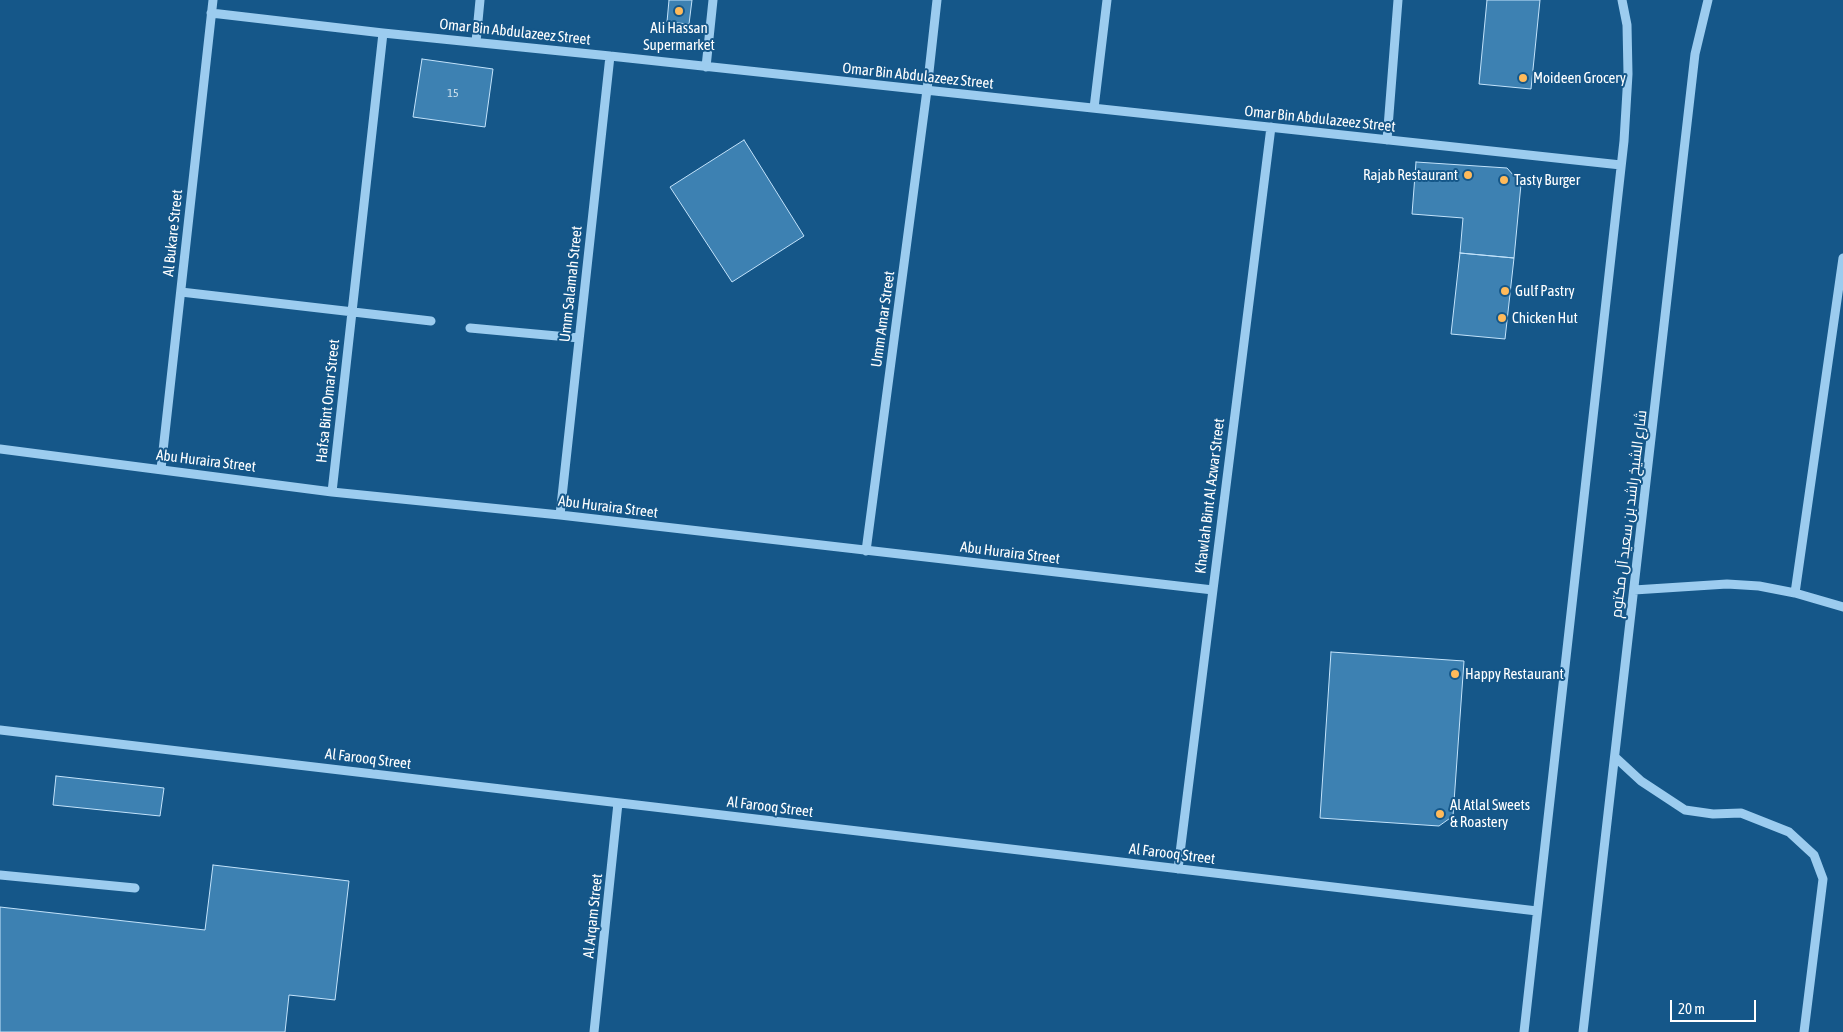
<!DOCTYPE html>
<html>
<head>
<meta charset="utf-8">
<style>
  body { margin:0 }
  #map { position:relative; width:1843px; height:1032px; overflow:hidden; background:#155789; font-family:"Asap Condensed",sans-serif }
  canvas { display:block }
  .scale { position:absolute; left:1670px; top:1000px; width:86px; height:22px; box-sizing:border-box; border:2px solid #fff; border-top:0; padding-left:6px; font-size:15px; line-height:18px; white-space:nowrap; color:#fff; -webkit-text-stroke:4px #155789; paint-order:stroke }
</style>
</head>
<body>
<div id="map">
<canvas width="1843" height="1032"></canvas>
<div class="scale">20 m</div>
</div>
<script>
const g = document.querySelector('canvas').getContext('2d');
g.lineJoin = 'round';
function fill(path, color) {
  g.fillStyle = color;
  g.fill(path, 'evenodd');
}
function shape(rows) {
  const path = new Path2D();
  for (const r of rows) {
    path.moveTo(r[0], r[1]);
    for (let i = 2; i < r.length; i += 2) path.lineTo(r[i], r[i + 1]);
  }
  return path;
}
function trace(path, color, width, dash) {
  g.strokeStyle = color;
  g.lineWidth = width;
  g.lineCap = dash ? 'butt' : 'round';
  g.setLineDash(dash || []);
  g.stroke(path);
}
function write(font, color, halo, rows, align = 'center') {
  g.font = font + ' "Asap Condensed",Cairo,sans-serif';
  g.lineWidth = 4;
  g.setLineDash([]);
  g.textBaseline = 'middle';
  g.strokeStyle = halo;
  g.fillStyle = color;
  for (const [text, x, y, turn = 0] of rows) {
    g.save();
    g.translate(x, y);
    g.rotate((+turn || 0) * Math.PI / 180);
    g.textAlign = isNaN(turn) ? turn : align;
    if (halo) g.strokeText(text, 0, 0);
    g.fillText(text, 0, 0);
    g.restore();
  }
}
const building = shape([
  [669,0,692,0,689,24,667,22,669,0],
  [1487,0,1540,0,1531,89,1479,84,1487,0],
  [422,59,493,69,485,127,413,117,422,59],
  [744,140,804,236,732,282,670,187,744,140],
  [1416,162,1507,168,1521,184,1514,258,1460,253,1463,218,1412,214,1416,162],
  [1460,253,1514,258,1505,339,1451,334,1460,253],
  [1331,652,1464,661,1453,816,1439,826,1320,818,1331,652],
  [56,776,164,788,160,816,53,805,56,776],
  [213,865,349,881,335,1000,289,995,285,1032,0,1032,0,907,205,930,213,865]
]);
const minor = shape([
  [211,13,383,33,610,56,1621,165],
  [476,42,480,0],
  [706,67,713,0],
  [1094,108,1107,0],
  [1387,140,1398,0],
  [181,292,431,321],
  [470,328,579,338],
  [0,449,332,492,560,515,1213,590],
  [161,469,213,0],
  [332,492,383,33],
  [560,515,610,56],
  [866,551,927,90,937,0],
  [1634,590,1727,584,1759,586,1795,593,1843,607],
  [1795,593,1843,258],
  [0,730,1537,911],
  [1615,757,1641,781,1685,810,1713,814,1741,813,1789,832,1814,855,1823,879,1804,1032],
  [1178,869,1271,127],
  [0,875,135,888],
  [594,1032,618,803],
  [1524,1032,1624,141,1628,74,1627,25,1622,0],
  [1583,1032,1695,54,1708,0]
]);
const markers = [
  [679,11,5,"#ffba5a"],
  [1523,78,5,"#ffba5a"],
  [1468,175,5,"#ffba5a"],
  [1504,180,5,"#ffba5a"],
  [1505,291,5,"#ffba5a"],
  [1502,318,5,"#ffba5a"],
  [1455,674,5,"#ffba5a"],
  [1440,814,5,"#ffba5a"]
];
const numberNames = [
  ["15",453,93]
];
const poiNames = [
  ["Ali Hassan",679,28,"center"],
  ["Supermarket",679,45,"center"],
  ["Moideen Grocery",1533,78],
  ["Rajab Restaurant",1458,175,"right"],
  ["Tasty Burger",1514,180],
  ["Gulf Pastry",1515,291],
  ["Chicken Hut",1512,318],
  ["Happy Restaurant",1465,674],
  ["Al Atlal Sweets",1450,805],
  ["& Roastery",1450,822]
];
const streetNames = [
  ["Omar Bin Abdulazeez Street",515,32,6],
  ["Omar Bin Abdulazeez Street",918,76,6],
  ["Omar Bin Abdulazeez Street",1320,119,6],
  ["Al Bukare Street",173,233,-84],
  ["Umm Salamah Street",571,284,-84],
  ["Umm Amar Street",883,319,-82],
  ["Hafsa Bint Omar Street",328,401,-84],
  ["Abu Huraira Street",206,461,7],
  ["Khawlah Bint Al Azwar Street",1210,496,-83],
  ["Abu Huraira Street",608,507,7],
  ["شارع الشيخ راشد بن سعيد آل مكتوم",1629,514,-83],
  ["Abu Huraira Street",1010,553,7],
  ["Al Farooq Street",368,759,7],
  ["Al Farooq Street",770,807,7],
  ["Al Farooq Street",1172,854,7],
  ["Al Arqam Street",593,916,-84]
];
fill(building, '#3d81b2');
trace(building, '#c3e3fb', 1);
trace(minor, '#9cccef', 9);
for (const [x, y, r, color] of markers) {
  const dot = new Path2D();
  dot.arc(x, y, r, 0, 2 * Math.PI);
  g.fillStyle = color;
  g.fill(dot);
  trace(dot, '#155789', 2);
}
write('12px', '#cee0ec', null, numberNames);
write('15px', '#fff', '#155789', poiNames, 'left');
write('15px', '#fff', '#155789', streetNames);
</script>
</body>
</html>
